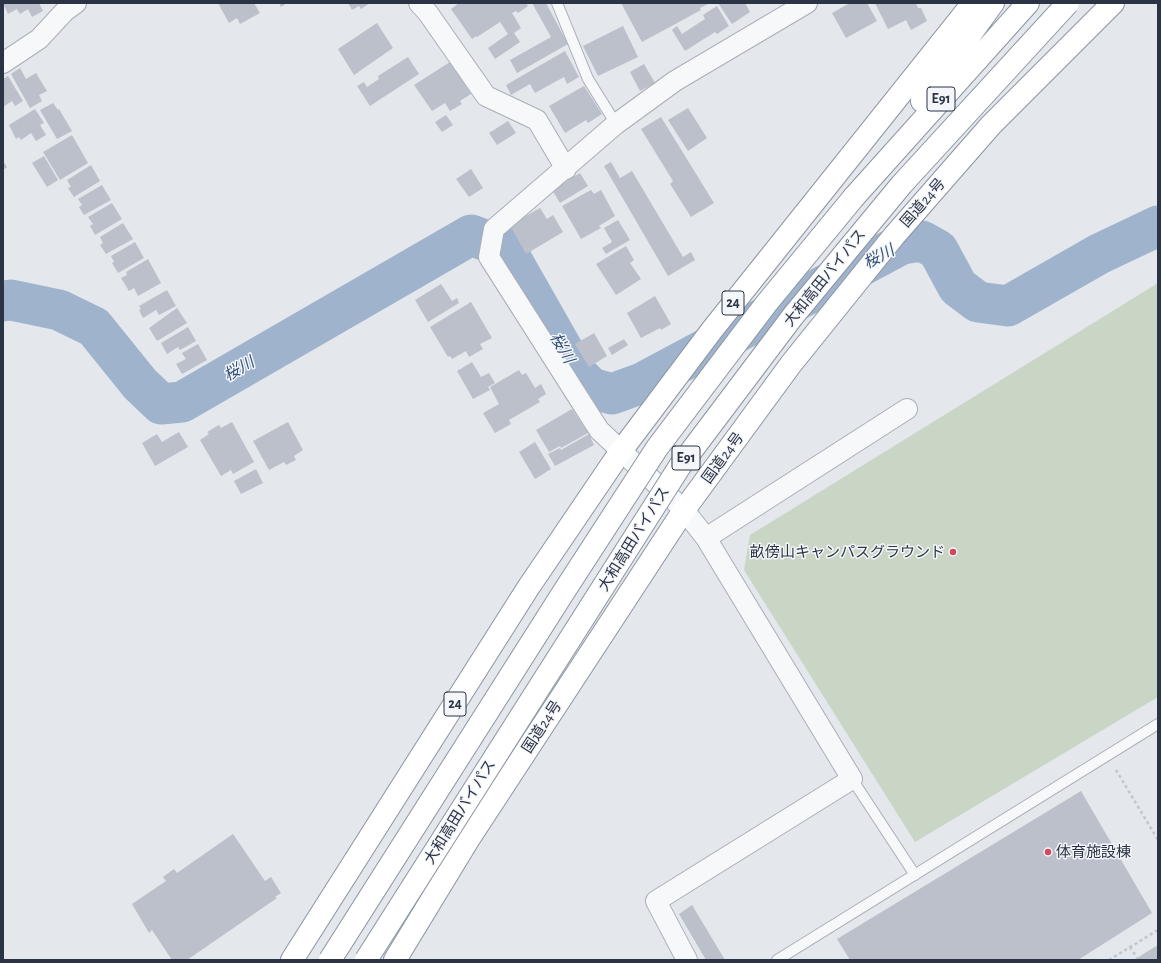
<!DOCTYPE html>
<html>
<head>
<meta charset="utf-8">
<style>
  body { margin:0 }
  #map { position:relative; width:1161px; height:963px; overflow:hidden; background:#e4e7ec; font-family:"Alegreya Sans",sans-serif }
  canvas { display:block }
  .frame { position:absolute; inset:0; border:4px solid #2b3445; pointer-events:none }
</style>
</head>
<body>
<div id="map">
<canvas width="1161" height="963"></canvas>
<div class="frame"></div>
</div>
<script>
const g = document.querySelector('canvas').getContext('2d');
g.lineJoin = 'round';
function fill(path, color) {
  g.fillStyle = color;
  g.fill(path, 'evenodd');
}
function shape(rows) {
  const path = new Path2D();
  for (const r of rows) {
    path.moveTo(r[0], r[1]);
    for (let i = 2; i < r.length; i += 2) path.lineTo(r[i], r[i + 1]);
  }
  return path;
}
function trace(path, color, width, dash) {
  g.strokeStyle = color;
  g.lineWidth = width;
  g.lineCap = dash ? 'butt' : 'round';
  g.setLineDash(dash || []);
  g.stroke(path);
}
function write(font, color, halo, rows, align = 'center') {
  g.font = font + ' "Alegreya Sans","Noto Sans JP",sans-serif';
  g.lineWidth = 3;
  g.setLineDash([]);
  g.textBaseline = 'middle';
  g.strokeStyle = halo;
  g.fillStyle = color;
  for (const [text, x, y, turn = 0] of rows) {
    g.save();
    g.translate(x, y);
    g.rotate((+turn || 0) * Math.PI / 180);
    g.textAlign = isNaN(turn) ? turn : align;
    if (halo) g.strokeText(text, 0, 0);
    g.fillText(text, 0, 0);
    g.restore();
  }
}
const green = shape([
  [1158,283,1158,697,915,842,744,570,750,535]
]);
const river = shape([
  [3,301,11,300,59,310,94,327,140,384,161,404,182,402,471,235,505,248,576,373,591,388,612,394,642,383,902,244,922,241,938,250,958,287,978,302,1008,306,1099,254,1158,226]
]);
const building = shape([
  [3,3,39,3,43,11,32,17,28,9,20,14,17,9,8,14],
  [218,3,254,3,260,13,240,24,237,18,229,23],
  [279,3,287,3,281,7],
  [348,3,370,3,361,9,359,6,352,10],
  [459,3,526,3,528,6,518,13,516,11,512,13,521,28,514,33,520,42,495,59,488,48,508,34,500,22,477,37,476,36,472,39,451,9],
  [532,3,546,3,568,44,517,73,510,60,551,37],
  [621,3,710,3,700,8,701,10,642,42],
  [718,3,745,3,750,12,732,24],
  [850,3,867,3,877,21,846,38,832,13],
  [875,3,916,3,918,8,921,8,927,21,911,30,906,20,888,29],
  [717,6,729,26,717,34,715,32,685,51,672,30,677,26,682,34,705,19,703,15],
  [377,23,393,48,354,75,338,49],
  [623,26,638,57,598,76,583,46],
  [565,51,579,77,567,84,564,77,535,93,530,84,511,95,506,85],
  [408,57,419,74,370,106,357,86,364,82,367,87,379,79,378,76],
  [450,62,471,94,460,101,462,104,450,111,445,103,432,111,414,85],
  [644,64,655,83,640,91,630,72],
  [20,68,26,79,36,73,47,91,39,95,42,101,30,108,11,74],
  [8,76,23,101,15,106,12,101,3,107,3,79],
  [584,86,602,114,588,123,586,120,565,133,549,106],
  [53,103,58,110,59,109,72,131,57,139,40,110],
  [688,108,707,138,688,151,668,120],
  [35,109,44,123,40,125,46,135,36,141,31,133,21,140,19,137,16,139,9,125],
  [446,115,453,125,442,132,435,122],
  [661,117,714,203,691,217,670,184,673,181,641,129],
  [508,121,516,133,497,145,489,133],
  [72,135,88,163,60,180,43,152],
  [44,156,58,180,47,187,32,163],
  [3,161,7,167,3,170],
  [611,162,620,178,632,171,683,257,691,252,695,260,668,276,604,166],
  [91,165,100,181,74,197,68,188,71,187,67,180],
  [471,169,483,188,469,197,456,179],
  [580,173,588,186,560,203,552,190],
  [102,185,111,200,84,215,79,207,82,205,78,199],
  [591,190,594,194,601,190,615,216,599,226,601,228,581,239,562,206],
  [112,203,122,219,95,235,90,226,93,224,88,217],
  [540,208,547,219,553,215,563,232,526,254,510,225],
  [618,220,630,240,606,254,602,248,612,242,604,228],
  [123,223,133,239,106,254,100,245,103,243,100,237],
  [135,242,144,258,118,273,112,263,114,262,111,256],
  [626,246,634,260,630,263,641,279,616,295,596,264],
  [148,259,161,283,138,296,134,288,129,291,121,278,127,275,126,272],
  [441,284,452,301,457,298,459,303,428,322,415,300],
  [167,290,176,306,159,315,156,310,143,318,139,310,141,309,139,306],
  [655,296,671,324,661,330,660,328,641,338,627,313],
  [471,302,492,338,480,344,483,349,469,357,466,351,452,359,450,356,448,357,430,327],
  [177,308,187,323,157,341,149,328],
  [188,327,196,341,180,350,178,347,167,354,161,343],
  [594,333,607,356,589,367,575,344],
  [624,339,628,345,612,355,608,348],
  [198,344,207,360,182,374,176,364,186,359,182,353],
  [472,362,481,377,489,373,495,383,488,387,490,390,473,399,457,371],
  [519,370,522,375,526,373,535,388,541,384,546,394,538,399,540,402,509,420,511,424,495,433,483,413,499,404,490,387],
  [572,409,588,433,561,448,560,446,549,452,536,430],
  [232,422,254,462,233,474,231,470,221,476,200,440,209,434,207,432,219,425,221,428],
  [288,422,303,450,294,456,296,460,286,465,284,462,269,470,253,441],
  [179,432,188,447,155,466,142,443,157,434,162,442],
  [589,434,594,445,555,466,548,454,560,448,561,450],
  [535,442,551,469,535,479,519,452],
  [256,469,263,483,241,494,234,481],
  [1081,791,1152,913,1078,960,850,960,837,939],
  [233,834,265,881,271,877,281,893,275,897,277,898,187,960,172,960,152,930,149,933,132,904,166,881,163,877,174,869,177,873],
  [692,905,725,960,706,960,679,914],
  [1158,945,1158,960,1134,960,1137,958]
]);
const path = shape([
  [1116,770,1158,840],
  [1130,947,1137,958],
  [1109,960,1158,930]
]);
const lane = shape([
  [557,3,588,79,616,124],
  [852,779,915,875],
  [777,960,1158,724]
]);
const street = shape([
  [419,3,428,13,486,96,537,120,566,169],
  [807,3,675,81,616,124,494,229,489,257,599,430,684,510,706,538,907,409],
  [3,63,39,39,65,11,76,3],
  [687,960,656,901,852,779,706,538]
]);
const highway = shape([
  [922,101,993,3],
  [854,197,1028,3],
  [292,960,528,588,621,451,712,330,973,3],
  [395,960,468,840,684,510,791,364,894,236,991,125,1113,3]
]);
const highwayBridge = shape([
  [330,960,563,593,657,448,766,304,854,197],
  [366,960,680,466,793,316,902,184,1068,3]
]);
const markers = [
  [953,552,4,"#d1495b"],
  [1048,852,4,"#d1495b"]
];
const shields = [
  [941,99,28],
  [733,303,22],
  [686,458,28],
  [455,704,22]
];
const shieldNames = [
  ["E91",941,99],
  ["24",733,303],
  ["E91",686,458],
  ["24",455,704]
];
const streetNames = [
  ["国道24号",923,203,-49],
  ["大和高田バイパス",825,278,-51],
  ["国道24号",723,458,-54],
  ["大和高田バイパス",634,539,-58],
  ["国道24号",542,727,-57],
  ["大和高田バイパス",460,812,-58]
];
const poiNames = [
  ["畝傍山キャンパスグラウンド",945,552],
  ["体育施設棟",1056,852,"left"]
];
const waterNames = [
  ["桜川",879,257,-28],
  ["桜川",562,348,60],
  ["桜川",239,369,-30]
];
fill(green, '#c9d6c5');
trace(river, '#9fb4cc', 41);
fill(building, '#bbc0ca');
trace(lane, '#a9aeb7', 12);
trace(street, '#a9aeb7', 22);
trace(highway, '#8b94a3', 24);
trace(path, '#c2c5cb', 2.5, [3, 3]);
trace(lane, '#f7f8fa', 10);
trace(street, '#f7f8fa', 20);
trace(highway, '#fff', 22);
trace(highwayBridge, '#8b94a3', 24, []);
trace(highwayBridge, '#fff', 22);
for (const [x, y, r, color] of markers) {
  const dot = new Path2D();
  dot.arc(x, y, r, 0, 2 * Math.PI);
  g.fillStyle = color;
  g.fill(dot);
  trace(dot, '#f4f6f9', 1.5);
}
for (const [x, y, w] of shields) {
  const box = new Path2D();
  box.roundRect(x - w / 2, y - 12, w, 24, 3);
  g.fillStyle = '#f4f6f9';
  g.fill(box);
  trace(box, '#2b3445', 1);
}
write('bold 14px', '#2b3445', null, shieldNames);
write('15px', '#2b3445', '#f4f6f9', streetNames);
write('15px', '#2b3445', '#f4f6f9', poiNames, 'right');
write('italic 16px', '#34527a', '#f4f6f9', waterNames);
</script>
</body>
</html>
